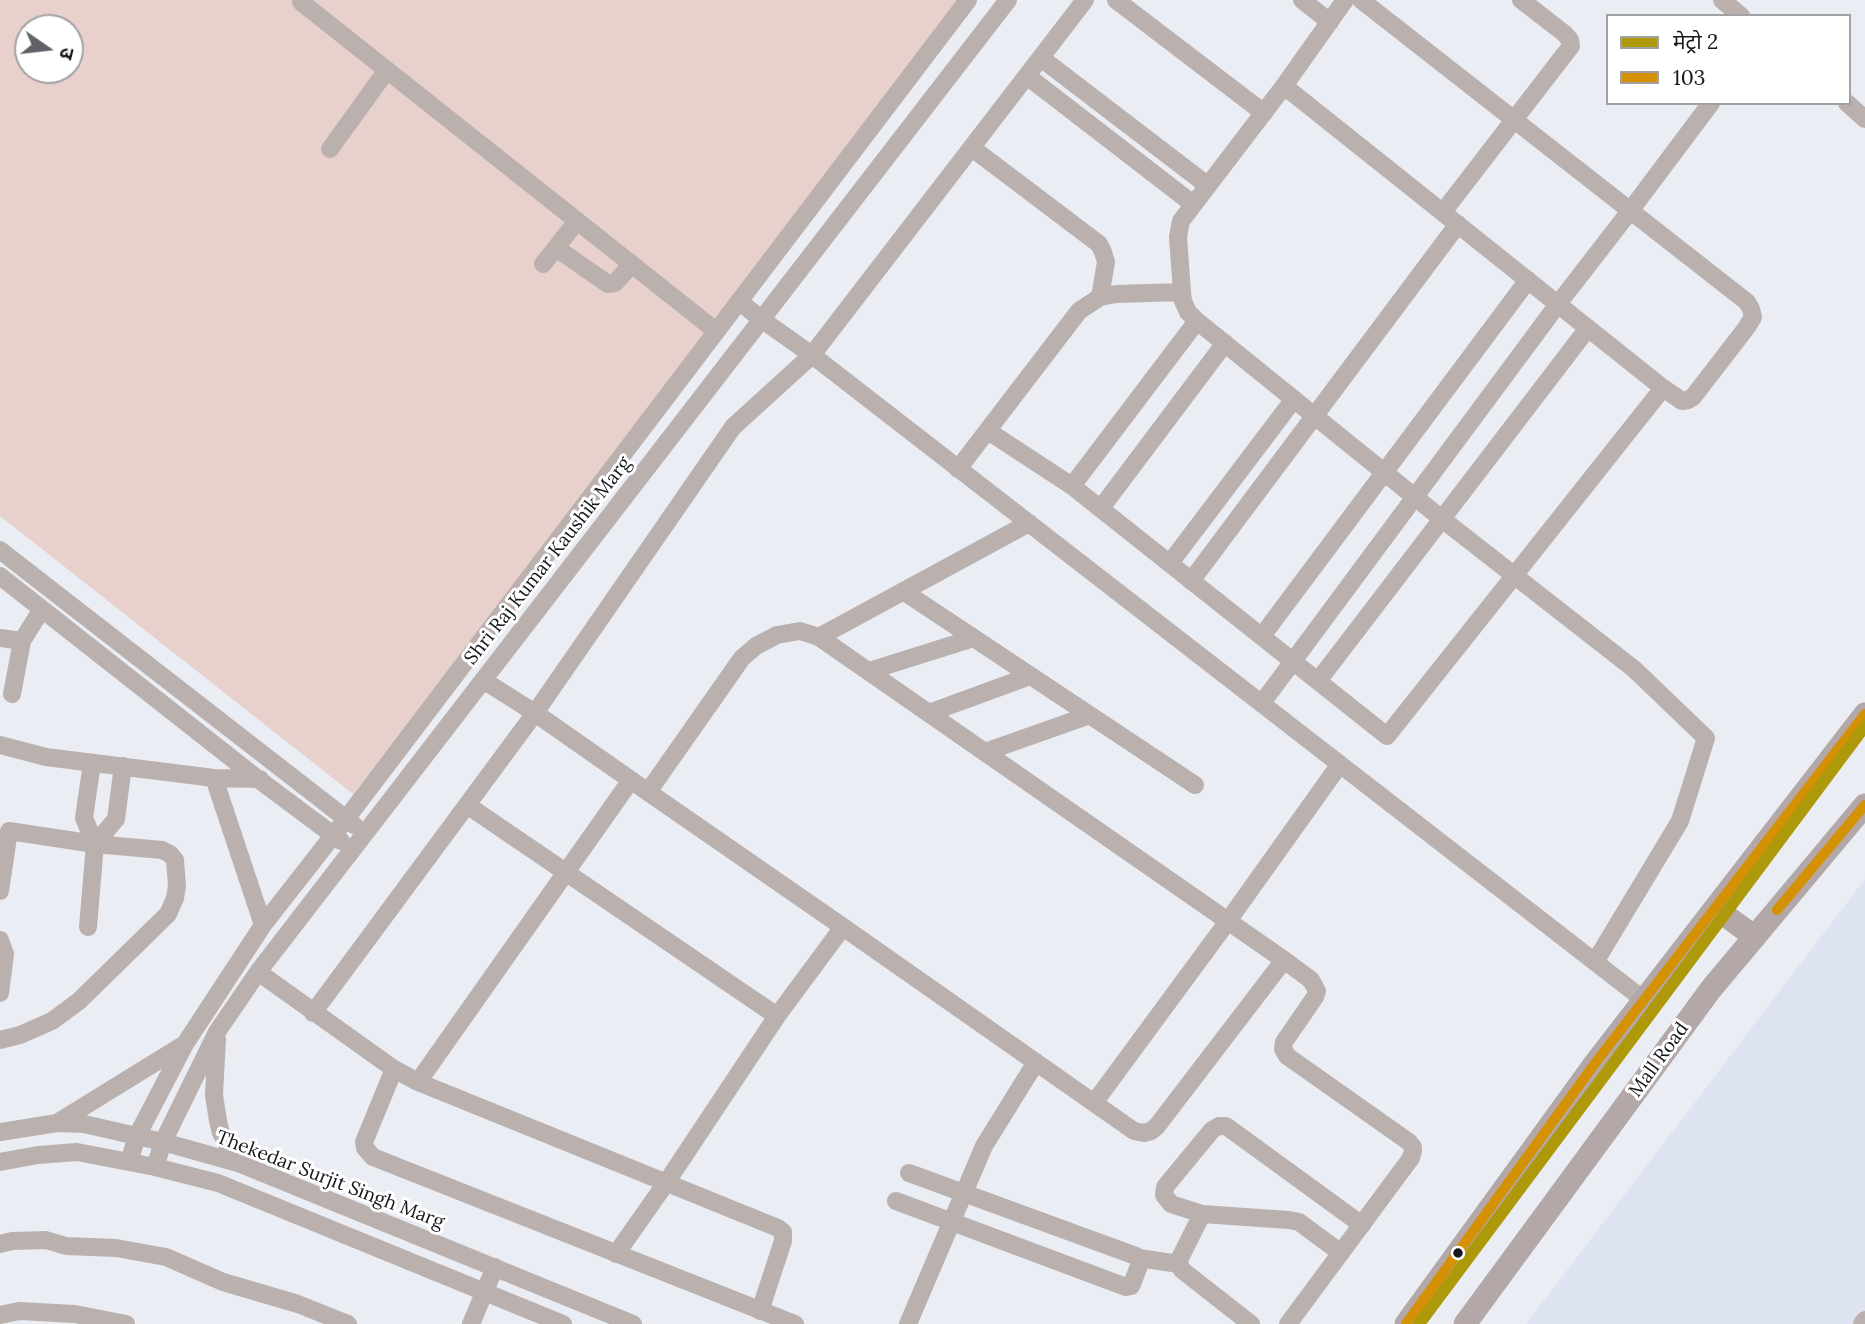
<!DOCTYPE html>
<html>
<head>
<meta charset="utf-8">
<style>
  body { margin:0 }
  #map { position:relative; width:1865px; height:1324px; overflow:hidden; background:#eaedf4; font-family:Lora,"Noto Sans Devanagari",serif }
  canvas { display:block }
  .legend { position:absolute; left:1606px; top:14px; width:245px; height:91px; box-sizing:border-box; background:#fff; border:2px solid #a2a2a4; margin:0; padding:9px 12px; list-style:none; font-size:21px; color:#16171c }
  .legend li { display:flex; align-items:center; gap:14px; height:35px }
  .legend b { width:35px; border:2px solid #a2a2a4 }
  .north { position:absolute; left:14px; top:14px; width:70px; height:70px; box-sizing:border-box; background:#fff; border:2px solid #a2a2a4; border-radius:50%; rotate:104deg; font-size:19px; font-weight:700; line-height:28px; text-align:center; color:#16171c }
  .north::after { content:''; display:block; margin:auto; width:24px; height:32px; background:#606268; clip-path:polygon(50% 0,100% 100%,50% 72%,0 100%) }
</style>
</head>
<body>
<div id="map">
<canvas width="1865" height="1324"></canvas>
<ul class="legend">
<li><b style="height:9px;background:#ad990a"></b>मेट्रो 2</li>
<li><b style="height:9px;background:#d59104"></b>103</li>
</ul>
<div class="north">उ</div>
</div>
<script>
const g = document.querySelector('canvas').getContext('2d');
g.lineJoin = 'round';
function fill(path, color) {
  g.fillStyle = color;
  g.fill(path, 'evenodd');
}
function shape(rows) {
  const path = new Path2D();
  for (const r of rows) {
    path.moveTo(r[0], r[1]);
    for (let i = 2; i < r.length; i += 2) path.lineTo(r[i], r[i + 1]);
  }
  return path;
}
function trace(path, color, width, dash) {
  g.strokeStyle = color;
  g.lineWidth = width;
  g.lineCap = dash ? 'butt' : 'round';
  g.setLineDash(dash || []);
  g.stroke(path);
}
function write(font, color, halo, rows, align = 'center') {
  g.font = font + ' Lora,serif';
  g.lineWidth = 6;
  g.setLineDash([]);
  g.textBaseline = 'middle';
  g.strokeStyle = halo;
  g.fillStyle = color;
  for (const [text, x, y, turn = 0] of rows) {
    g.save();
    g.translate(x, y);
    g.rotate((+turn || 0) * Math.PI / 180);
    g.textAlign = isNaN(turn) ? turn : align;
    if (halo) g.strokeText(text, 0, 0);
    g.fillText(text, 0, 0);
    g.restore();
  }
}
const built = shape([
  [1865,879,1865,1324,1526,1324]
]);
const green = shape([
  [0,0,965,0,353,794,0,516],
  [28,28,70,28,70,70,28,70]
]);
const minor = shape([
  [1116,0,1264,113],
  [1302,0,1330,22],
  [1361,0,1747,302,1751,309,1753,317,1747,327,1693,397,1688,400,1682,401,1663,388],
  [1722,0,1741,16],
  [301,2,716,331],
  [1041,58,1207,185],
  [1027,76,1193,204],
  [1847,103,1865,119],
  [972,148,1099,244,1103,252,1106,262,1100,297],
  [330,149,387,70],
  [1443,212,1571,46,1570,40,1565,34,1521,0],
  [556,248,608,284,615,283,632,264],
  [543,264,577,221],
  [1182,292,1183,301,1188,312,1197,321,1442,519,1634,669,1706,738,1680,821,1595,962],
  [739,301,761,319,812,355,1644,1000],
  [988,431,1072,486,1387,736,1663,388,1284,86],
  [958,469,1079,311,1100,297,1116,294,1182,292,1178,237,1181,221,1284,86,1345,0],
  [1072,486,1197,321],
  [1101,508,1225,343],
  [0,550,354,825],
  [1170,563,1294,399],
  [0,576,258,779,341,841],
  [1191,581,1458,224],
  [903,591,1195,785],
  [1262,636,1528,280],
  [819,637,1029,523],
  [0,638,22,641],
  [869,671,974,638],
  [483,680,535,713,648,792,843,927,1134,1131,1144,1133,1151,1131,1157,1126,1284,960,819,637,800,631,777,635,756,646,742,658,648,792],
  [1318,681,1588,328],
  [12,694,22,641,42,609],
  [1262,703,1558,304,1630,211,1711,103],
  [929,713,1030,676],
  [0,745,46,757,214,778,260,779],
  [985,752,1090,715],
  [92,763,84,818,95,844,116,819,123,766],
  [214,778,263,925],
  [467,805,777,1016],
  [0,891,9,831,95,844,88,927],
  [0,940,5,954,0,993],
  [1284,960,1311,980,1317,991,1315,997,1284,1042,1283,1049,1287,1056,1409,1142,1413,1147,1413,1151,1411,1158,1288,1324],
  [258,972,394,1069,418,1082,778,1228,783,1232,783,1241,760,1311],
  [313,1013,535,713,733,427,812,355,1085,0],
  [217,1039,214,1095,218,1121,221,1133,238,1163],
  [0,1040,20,1035,52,1021,79,1001,168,914,175,898,177,886,175,860,170,854,162,850,95,844],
  [394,1069,364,1142,365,1148,373,1157,795,1324],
  [418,1082,631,780],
  [1094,1103,1228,921,1340,764],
  [57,1123,185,1044],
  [0,1132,57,1123,84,1124,163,1142,238,1163,633,1324],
  [0,1162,38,1155,77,1152,155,1167,218,1183,563,1324],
  [129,1162,137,1136,185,1044,263,925,346,819,968,0],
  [155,1167,163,1142,217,1032,258,972,1008,0],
  [896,1201,1126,1287,1131,1286,1132,1284,1140,1263,1139,1258,1136,1256,909,1173],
  [1202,1214,1180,1258,1179,1264,1182,1270,1251,1324],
  [0,1244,12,1241,46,1240,66,1246,116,1248,166,1257,223,1282,298,1304,348,1324],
  [1341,1253,1299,1222,1289,1220,1202,1214,1171,1204,1164,1195,1165,1187,1212,1130,1219,1126,1226,1126,1362,1225],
  [616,1254,666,1183,777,1016,843,927],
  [1139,1258,1179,1264],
  [0,1315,19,1311,75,1314,126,1324],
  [471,1324,495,1267],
  [908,1324,984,1146,1036,1062],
  [1862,1324,1865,1320]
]);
const major = shape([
  [1715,908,1755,937],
  [1406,1324,1596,1062,1865,714],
  [1465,1324,1711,989,1865,805]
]);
const bus1 = shape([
  [1777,910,1865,805],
  [1406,1324,1596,1062,1865,714]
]);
const metro1 = shape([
  [1419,1324,1865,726]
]);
const markers = [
  [1458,1253,6,"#16171c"]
];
const streetNames = [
  ["Shri Raj Kumar Kaushik Marg",548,561,-52],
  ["Mall Road",1659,1060,-54],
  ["Thekedar Surjit Singh Marg",330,1180,21]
];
fill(built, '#dee3f1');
fill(green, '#e8d0cc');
trace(minor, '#bab1af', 18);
trace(major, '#b3a7a8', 23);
trace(bus1, '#d59104', 10);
trace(metro1, '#ad990a', 12);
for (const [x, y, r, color] of markers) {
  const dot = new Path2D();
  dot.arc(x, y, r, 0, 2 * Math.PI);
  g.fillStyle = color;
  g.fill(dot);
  trace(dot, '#fff', 2.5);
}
write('19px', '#16171c', '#fff', streetNames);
</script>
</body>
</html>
